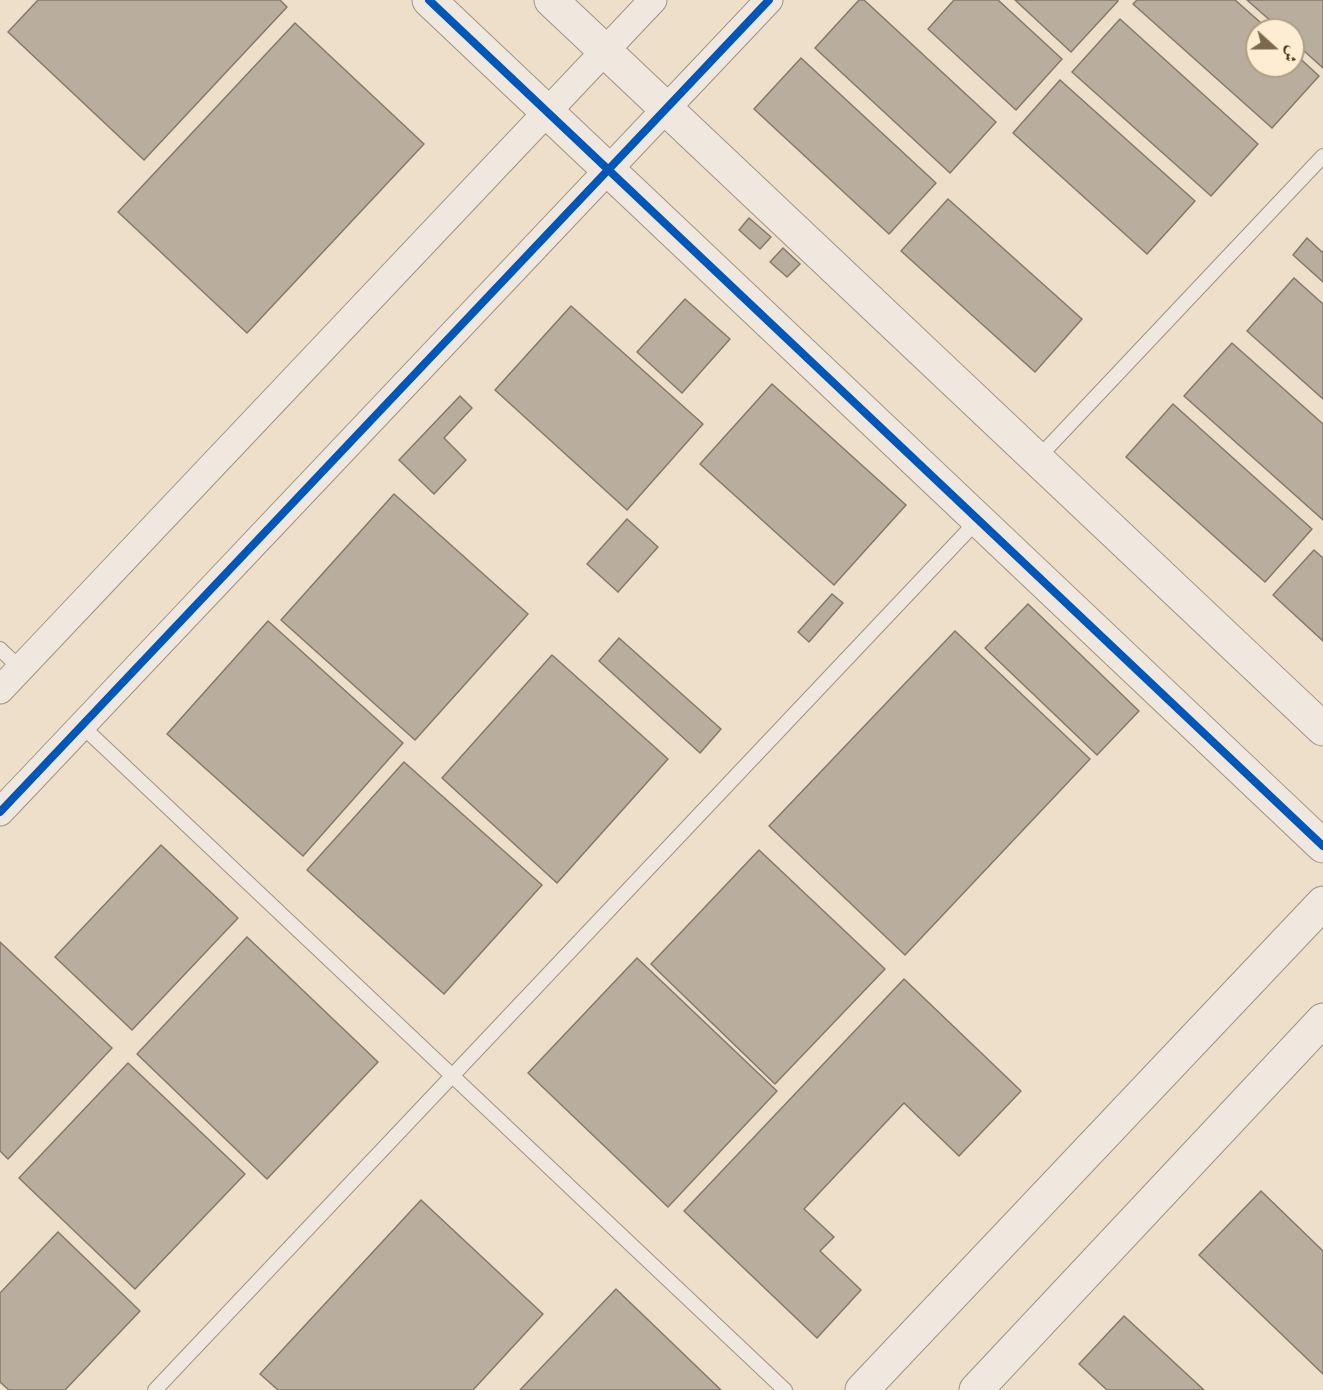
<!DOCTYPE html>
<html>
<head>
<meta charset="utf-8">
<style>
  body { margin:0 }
  #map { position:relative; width:1323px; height:1390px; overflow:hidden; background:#eedfca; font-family:"IM FELL English",Amiri,serif }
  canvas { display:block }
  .north { position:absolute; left:1245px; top:18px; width:60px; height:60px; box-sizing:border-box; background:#feecd3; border:2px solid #b19e83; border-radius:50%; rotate:111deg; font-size:16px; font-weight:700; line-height:24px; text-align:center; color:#3e290a }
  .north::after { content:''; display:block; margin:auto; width:21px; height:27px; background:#7c694d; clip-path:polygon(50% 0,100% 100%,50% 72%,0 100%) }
</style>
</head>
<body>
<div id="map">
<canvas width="1323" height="1390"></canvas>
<div class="north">ش</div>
</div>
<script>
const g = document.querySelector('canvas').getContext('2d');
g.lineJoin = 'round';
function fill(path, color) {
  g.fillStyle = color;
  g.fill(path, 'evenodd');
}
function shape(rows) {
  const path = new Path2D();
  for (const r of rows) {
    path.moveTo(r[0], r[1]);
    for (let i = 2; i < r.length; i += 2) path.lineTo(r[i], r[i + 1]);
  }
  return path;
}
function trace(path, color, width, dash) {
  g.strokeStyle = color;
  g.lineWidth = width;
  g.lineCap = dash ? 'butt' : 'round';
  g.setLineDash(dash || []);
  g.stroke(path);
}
const building = shape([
  [38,0,280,0,287,7,144,160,8,32,38,0],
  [859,0,864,0,996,122,950,173,815,48,859,0],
  [954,0,998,0,1062,59,1016,110,928,29,954,0],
  [1015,0,1117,0,1118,1,1071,52,1015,0],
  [1137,0,1235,0,1269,30,1257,30,1257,66,1293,66,1293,52,1319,76,1272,128,1133,4,1137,0],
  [1247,0,1323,0,1323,68,1293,41,1293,30,1281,30,1247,0],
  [1120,19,1258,144,1211,196,1072,72,1120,19],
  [295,23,424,144,247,333,118,212,295,23],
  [801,58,936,183,889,234,754,109,801,58],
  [1060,80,1195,201,1147,254,1013,133,1060,80],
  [948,199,1082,319,1035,372,901,251,948,199],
  [749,218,771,237,760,249,739,230,749,218],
  [1307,238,1322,252,1323,251,1323,282,1293,255,1307,238],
  [783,248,800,264,787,277,770,262,783,248],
  [1294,278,1323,304,1323,399,1247,331,1294,278],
  [685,299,730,339,682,393,637,352,685,299],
  [571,306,703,424,627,510,495,390,571,306],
  [1232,343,1323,424,1323,520,1184,396,1232,343],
  [772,384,906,505,834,585,700,464,772,384],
  [460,396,472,408,444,438,466,460,434,494,399,460,460,396],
  [1173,404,1312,529,1265,582,1126,457,1173,404],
  [394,494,528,614,415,740,281,620,394,494],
  [627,519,658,547,618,592,587,564,627,519],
  [1314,550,1323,558,1323,641,1273,595,1314,550],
  [832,594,843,603,809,642,798,632,832,594],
  [1028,604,1139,711,1097,755,985,648,1028,604],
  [268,621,403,743,303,856,167,734,268,621],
  [955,631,1090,759,905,955,769,826,955,631],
  [619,638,721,729,700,753,599,661,619,638],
  [552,655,668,759,557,883,442,778,552,655],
  [404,762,542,885,444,994,307,870,404,762],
  [161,845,238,918,132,1030,55,957,161,845],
  [759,850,885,969,775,1084,651,964,759,850],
  [247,937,378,1062,267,1179,137,1054,247,937],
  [0,942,112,1048,8,1159,0,1151,0,942],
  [637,958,777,1091,668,1207,528,1073,637,958],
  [904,979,1021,1091,959,1156,904,1103,804,1209,834,1237,820,1251,861,1290,817,1338,684,1211,904,979],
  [128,1063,245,1174,135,1289,19,1178,128,1063],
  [1261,1191,1323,1251,1323,1374,1199,1255,1261,1191],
  [421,1200,543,1314,473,1390,278,1390,260,1374,421,1200],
  [58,1232,140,1311,65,1390,9,1390,0,1382,0,1293,58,1232],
  [616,1289,721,1390,520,1390,616,1289],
  [1124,1316,1204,1390,1107,1390,1079,1364,1124,1316]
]);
const service = shape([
  [1037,459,1323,156],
  [0,649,20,668],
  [82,726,785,1390],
  [155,1390,978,520]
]);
const minor = shape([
  [0,690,653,0],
  [0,812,769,0]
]);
const tertiary = shape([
  [429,0,1323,846],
  [551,0,1323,729],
  [862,1390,1323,903],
  [976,1390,1323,1020]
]);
const cycleway = shape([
  [429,0,1323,846],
  [0,812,769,0]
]);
fill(building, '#b9ae9d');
trace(building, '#84796a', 1.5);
trace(service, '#9e9382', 16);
trace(minor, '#9e9382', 29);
trace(tertiary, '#9e9382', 35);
trace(service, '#f0e8de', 14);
trace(minor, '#f0e8de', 27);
trace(tertiary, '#f0e8de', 33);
trace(cycleway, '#0057b8', 8);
</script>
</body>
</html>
